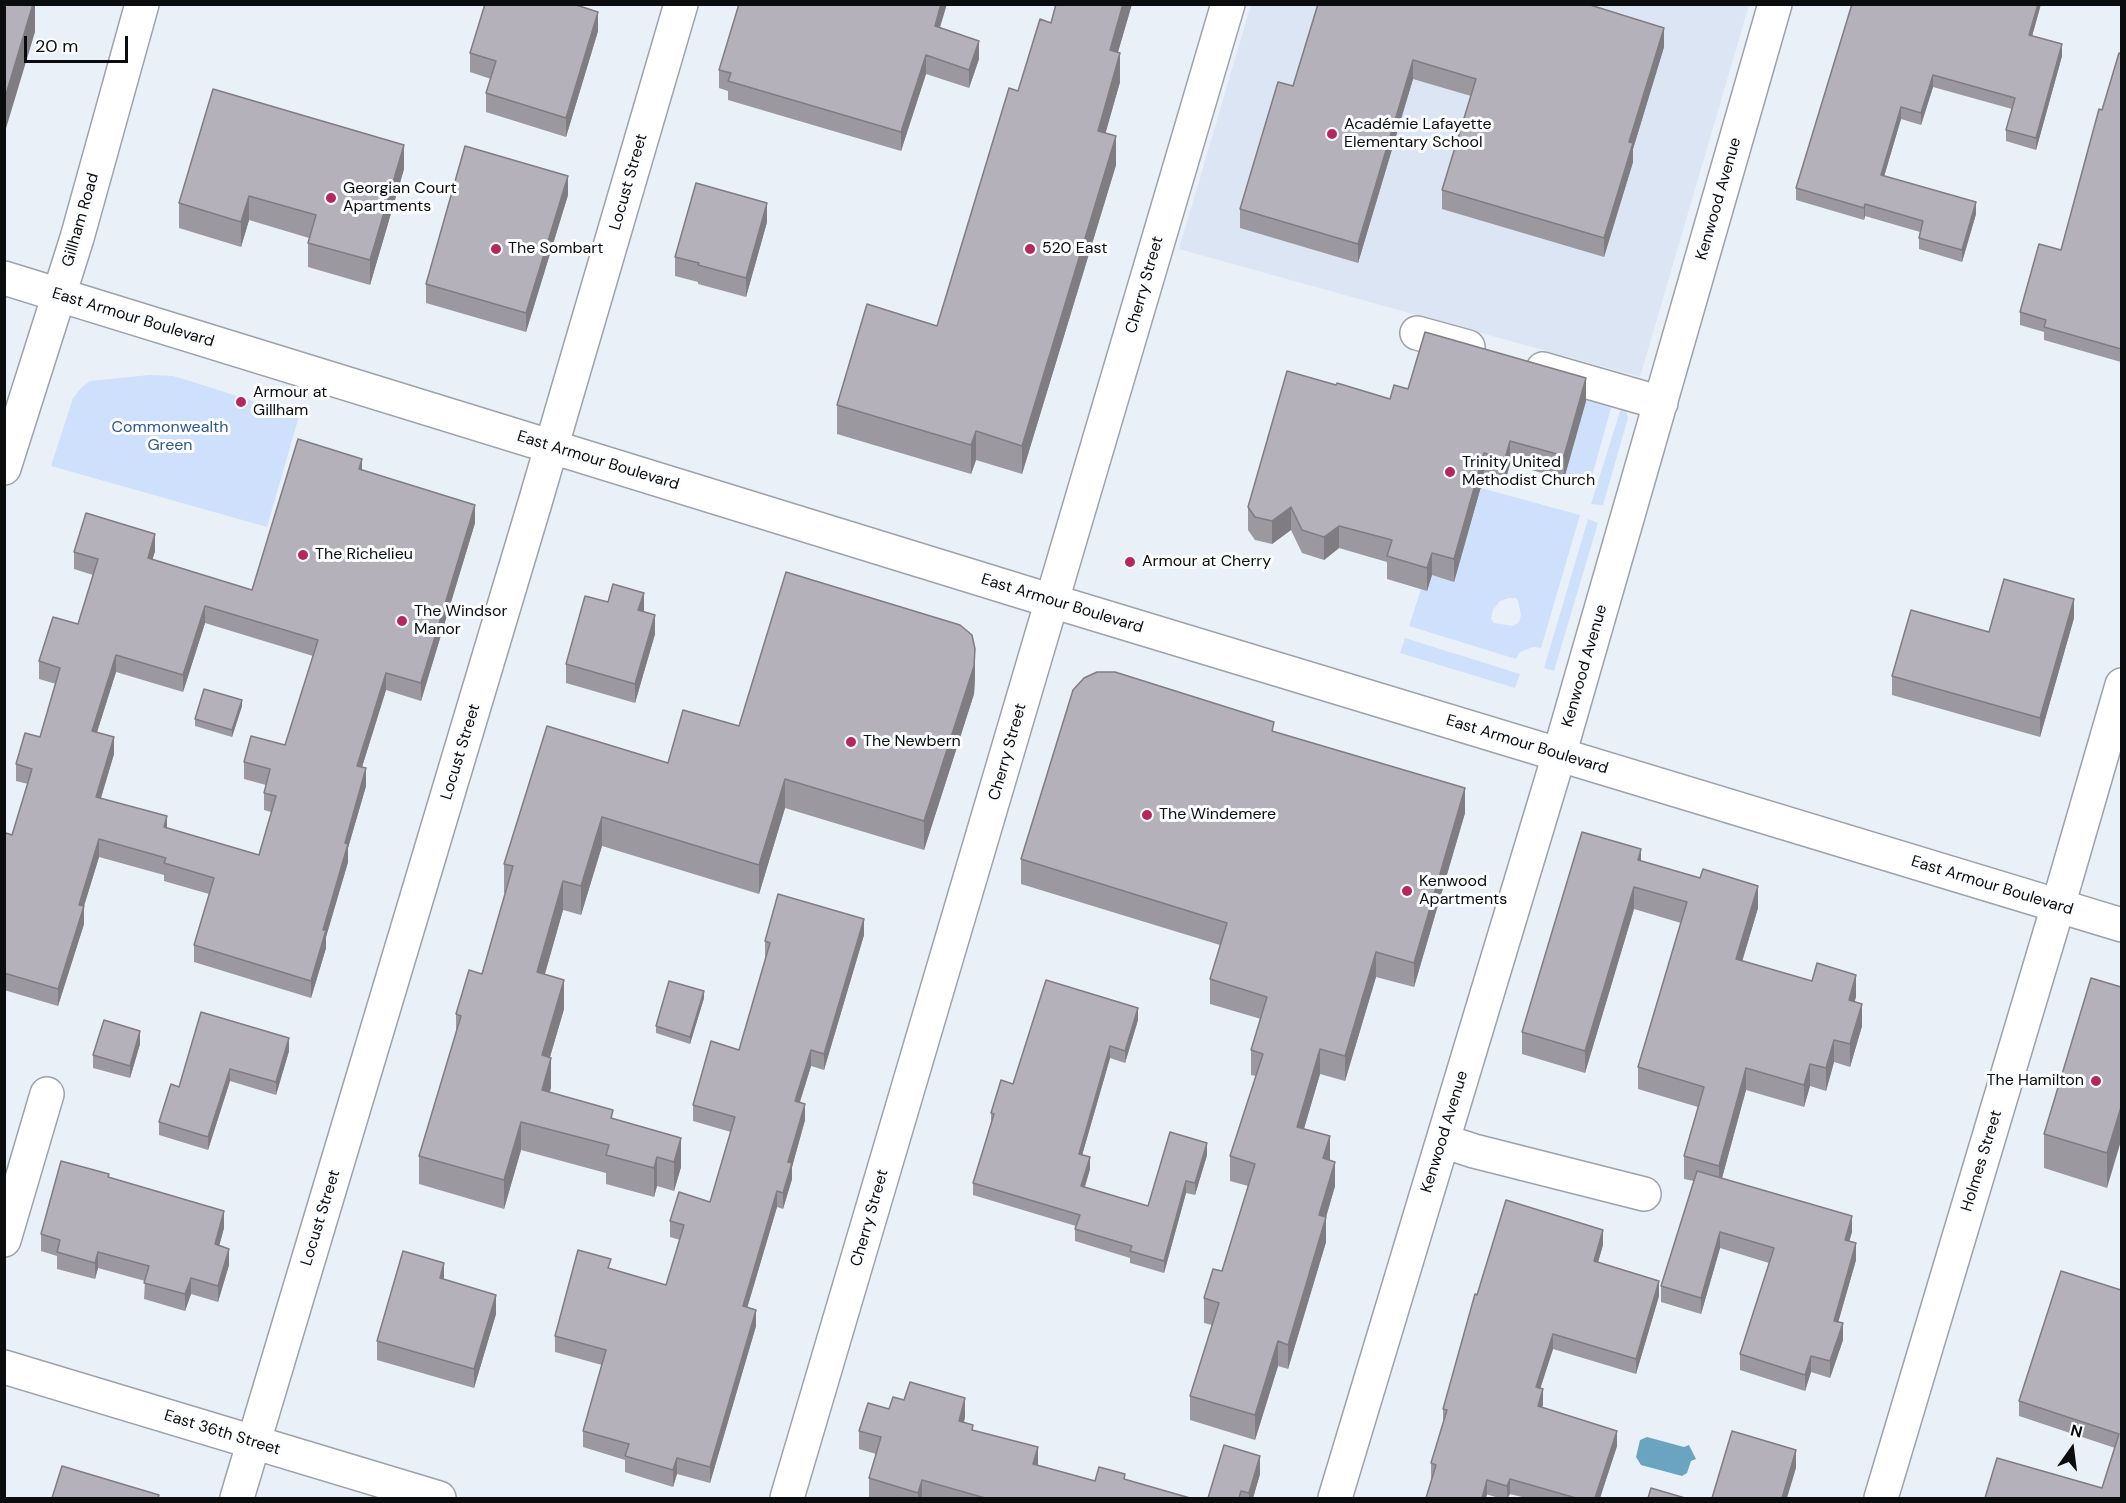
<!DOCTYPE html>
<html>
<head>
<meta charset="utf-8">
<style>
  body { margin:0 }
  #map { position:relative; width:2126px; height:1503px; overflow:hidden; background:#eaf0f8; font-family:"DM Sans",sans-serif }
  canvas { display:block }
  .frame { position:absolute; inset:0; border:6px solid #0a0c0e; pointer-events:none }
  .north { position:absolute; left:2042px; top:1419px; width:60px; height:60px; -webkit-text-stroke:4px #fcfdff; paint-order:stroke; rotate:14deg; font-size:16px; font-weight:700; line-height:24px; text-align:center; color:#0a0c0e }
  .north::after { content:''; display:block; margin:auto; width:21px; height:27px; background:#0a0c0e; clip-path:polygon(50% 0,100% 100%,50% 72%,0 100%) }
  .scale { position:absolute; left:24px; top:36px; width:104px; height:27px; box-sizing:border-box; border:3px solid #0a0c0e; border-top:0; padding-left:8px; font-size:18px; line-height:21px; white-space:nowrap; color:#0a0c0e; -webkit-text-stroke:4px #fcfdff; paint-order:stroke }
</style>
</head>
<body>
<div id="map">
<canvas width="2126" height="1503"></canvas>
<div class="frame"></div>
<div class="north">N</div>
<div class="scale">20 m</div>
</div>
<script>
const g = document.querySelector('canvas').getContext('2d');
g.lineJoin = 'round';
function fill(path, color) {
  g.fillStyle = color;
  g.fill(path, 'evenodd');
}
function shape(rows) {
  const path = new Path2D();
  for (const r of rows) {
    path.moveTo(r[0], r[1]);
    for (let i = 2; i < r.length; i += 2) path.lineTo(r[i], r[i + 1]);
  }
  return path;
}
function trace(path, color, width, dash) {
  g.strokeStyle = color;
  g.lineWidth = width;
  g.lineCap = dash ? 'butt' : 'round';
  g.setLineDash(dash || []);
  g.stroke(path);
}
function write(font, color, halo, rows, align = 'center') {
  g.font = font + ' "DM Sans",sans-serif';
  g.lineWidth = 6;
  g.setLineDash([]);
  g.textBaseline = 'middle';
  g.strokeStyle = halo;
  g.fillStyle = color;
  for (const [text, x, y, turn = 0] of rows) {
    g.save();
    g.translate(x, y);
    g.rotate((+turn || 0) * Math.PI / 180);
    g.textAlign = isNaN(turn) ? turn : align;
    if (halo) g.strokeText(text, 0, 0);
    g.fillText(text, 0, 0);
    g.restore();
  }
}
const built = shape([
  [1251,5,1749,5,1640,377,1179,249]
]);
const green = shape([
  [149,375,173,376,190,381,299,416,267,527,51,466,73,398,81,388,90,381],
  [1587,396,1612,399,1611,408,1589,487,1564,479],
  [1622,405,1625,408,1628,418,1603,505,1591,504],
  [1481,488,1580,515,1541,648,1533,647,1525,650,1519,653,1516,659,1409,626,1421,589,1427,591,1432,575,1454,581],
  [1509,598,1516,598,1518,601,1521,615,1519,622,1513,626,1494,623,1491,619,1493,610,1500,601],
  [1588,519,1598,523,1554,671,1544,668],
  [1405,638,1520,674,1515,688,1400,653]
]);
const water = shape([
  [1647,1437,1684,1447,1689,1445,1696,1459,1691,1461,1687,1473,1682,1476,1641,1465,1636,1457,1640,1440]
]);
const minor = shape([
  [1417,333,1468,347],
  [1543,369,1661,403],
  [1443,1141,1474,1151,1644,1194],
  [4,1240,47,1094],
  [4,1367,439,1498],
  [237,1498,534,506,681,4],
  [787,1498,1228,4],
  [1335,1498,1559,755,1775,4],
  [1881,1498,2058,906,2122,685]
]);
const major = shape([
  [4,278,1052,601,2122,925],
  [4,468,77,238,142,4]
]);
const wall = shape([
  [1056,4,1132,4,1118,52,1120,82,1105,133,1116,165,1022,474,976,460,971,474,837,434,837,405,937,326,1018,91,1051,23],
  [1318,4,1664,47,1633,149,1633,162,1604,257,1442,209,1442,190,1471,96,1413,79,1358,263,1240,228,1240,209,1293,86],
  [1852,4,2041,4,2032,36,2062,56,2036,150,2006,141,2006,130,2012,109,1933,87,1921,125,1901,119,1884,176,1976,214,1962,262,1919,249,1919,238,1920,232,1865,216,1864,220,1796,200,1796,188],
  [940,27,979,59,969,88,926,74,901,151,728,100,728,91,719,88,719,70],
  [598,31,566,137,486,112,486,93,491,79,470,72,470,53],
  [2121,54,2121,362,2044,340,2044,332,2020,325,2020,312,2061,250,2102,110],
  [404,169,370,285,308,267,308,243,309,238,249,220,241,247,179,228,179,203],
  [568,195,526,332,426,303,426,284],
  [767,222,746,297,698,284,698,282,675,276,675,257],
  [1336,385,1390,399,1408,389,1586,401,1564,479,1510,464,1505,482,1484,476,1454,582,1432,575,1427,591,1387,579,1387,562,1339,548,1324,560,1302,553,1291,530,1272,544,1255,540,1248,530,1248,507],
  [362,470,475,523,421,701,386,690,362,767,366,786,348,848,348,862,326,937,326,948,311,998,194,962,194,945,209,894,164,881,164,875,99,857,84,906,84,924,58,1006,4,990,4,839,12,835,28,784,16,781,16,764,40,737,56,684,39,679,39,661,78,624,93,575,74,569,74,552,155,551,152,560,252,590],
  [205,623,313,656,285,745,244,762,244,779,266,785,264,793,264,810,271,812,259,855,167,828,101,798,114,754,97,732,116,672,183,692],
  [644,612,655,634,635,703,566,683,566,664],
  [2074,618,2040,737,1892,695,1892,676,1989,632],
  [975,678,974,694,924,850,785,808,759,894,602,846,581,915,563,910,545,974,564,1009,550,1057,551,1087,550,1092,613,1119,681,1138,681,1167,674,1191,657,1186,654,1197,606,1184,606,1173,521,1150,504,1209,419,1184,419,1156,456,1034,456,1014,482,974,506,893,504,893,504,864,668,763,739,726],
  [242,706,232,737,195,726,195,719],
  [1274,732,1465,813,1414,987,1376,977,1345,1081,1320,1074,1304,1129,1330,1160,1335,1186,1326,1217,1326,1242,1288,1369,1278,1366,1255,1440,1190,1420,1190,1396,1212,1325,1204,1323,1204,1298,1222,1271,1248,1186,1230,1181,1230,1156,1256,1076,1251,1075,1251,1050,1261,1019,1210,1004,1210,979,1220,945,1021,884,1021,859],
  [1641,861,1758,908,1742,961,1856,997,1854,1001,1862,1026,1850,1067,1834,1062,1826,1091,1810,1086,1804,1107,1746,1090,1722,1178,1852,1232,1849,1241,1856,1260,1838,1322,1843,1340,1830,1378,1811,1372,1805,1391,1740,1370,1740,1354,1769,1263,1720,1248,1701,1314,1661,1302,1661,1286,1694,1181,1684,1179,1684,1156,1698,1107,1638,1089,1638,1067,1681,923,1634,909,1585,1073,1522,1054,1522,1032],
  [864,935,824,1070,811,1066,800,1102,805,1120,792,1167,792,1179,783,1209,777,1207,747,1308,756,1326,710,1483,677,1474,673,1487,625,1472,625,1460,583,1447,583,1431,602,1365,555,1352,555,1336,611,1269,666,1285,680,1240,670,1237,670,1221,710,1202,731,1132,693,1121,693,1105,739,1050,766,957,765,957,765,941],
  [2121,987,2107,1188,2044,1168,2044,1134],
  [704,998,690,1044,656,1033,656,1026],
  [201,1012,289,1051,276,1095,230,1081,208,1150,159,1135,159,1122,179,1087],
  [1138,1020,1125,1063,1110,1058,1082,1155,1090,1169,1085,1187,1148,1206,1207,1155,1195,1195,1186,1193,1164,1273,1130,1263,1130,1258,1075,1241,1075,1229,1076,1226,973,1195,973,1183,991,1124,991,1113,1013,1084],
  [140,1044,130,1078,93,1068,93,1055],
  [109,1178,224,1228,219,1246,229,1265,218,1302,191,1294,185,1311,144,1299,145,1281,98,1268,95,1279,57,1269,57,1256,41,1251,41,1234],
  [1603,1245,1598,1262,1659,1296,1636,1374,1553,1349,1540,1388,1543,1404,1542,1408,1617,1446,1600,1498,1526,1498,1510,1494,1508,1498,1499,1498,1431,1478,1431,1463,1443,1424,1443,1409,1477,1295],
  [444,1280,496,1314,474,1388,377,1360,377,1341],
  [2121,1290,2121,1498,2102,1488,2115,1448,2019,1416,2019,1401],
  [965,1417,964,1422,973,1430,1038,1465,1095,1481,1125,1480,1190,1498,875,1498,869,1497,869,1478,876,1454,859,1449,859,1431],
  [1260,1474,1253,1498,1208,1498]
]);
const shadedWall = shape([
  [33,4,35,4,35,32,4,135,4,101],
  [941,4,947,4,935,44,935,26],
  [1123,4,1132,4,1110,79,1110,50],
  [2038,4,2041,4,2029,47,2029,35],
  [598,12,598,31,566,137,566,118],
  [1664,28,1664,47,1633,149,1633,162,1604,257,1604,238,1629,142],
  [979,41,979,59,969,88,969,70],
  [2062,44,2062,56,2036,150,2036,138],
  [1120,53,1120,82,1098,160,1098,131],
  [926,55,926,74,901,151,901,132],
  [1413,60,1413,79,1358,263,1358,244],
  [1933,75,1933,87,1921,125,1921,113],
  [1901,107,1901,119,1881,187,1881,175],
  [1116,136,1116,165,1022,474,1022,446],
  [404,145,404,169,370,285,370,260],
  [568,176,568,195,526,332,526,313],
  [249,196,249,220,241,247,241,222],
  [1976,202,1976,214,1962,262,1962,250],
  [767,203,767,222,746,297,746,278],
  [1865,204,1865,216,1864,220,1864,208],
  [1586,378,1586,401,1564,479,1564,456],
  [976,431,976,460,971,474,971,445],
  [1510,441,1510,464,1505,482,1505,459],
  [1484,453,1484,476,1454,582,1454,559],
  [362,459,362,476,359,469],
  [475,505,475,523,421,701,421,683],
  [1291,507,1291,530,1272,544,1272,521],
  [1339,526,1339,548,1324,560,1324,537],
  [155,534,155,551,148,575,148,558],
  [1432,553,1432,575,1427,591,1427,568],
  [644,593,644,612,638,610],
  [2074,599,2074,618,2040,737,2040,718],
  [205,606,205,623,183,692,183,675],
  [655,615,655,634,635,703,635,684],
  [975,649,975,678,974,694,924,850,924,821],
  [116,655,116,672,92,748,92,731],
  [386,673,386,690,357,783,357,766],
  [242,700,242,706,232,737,232,730],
  [114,737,114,754,96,814,96,797],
  [366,768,366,786,348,848,348,862,326,937,326,948,311,998,311,981,323,930,345,843],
  [785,779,785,808,759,894,759,865],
  [1465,788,1465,813,1414,987,1414,963],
  [167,816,167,834,164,827],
  [602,817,602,846,581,915,581,886],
  [99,839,99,857,79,922,79,905],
  [1641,849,1641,871,1638,860],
  [563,881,563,910,537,1001,537,972],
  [1758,886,1758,908,1736,982,1736,959],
  [1634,887,1634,909,1585,1073,1585,1051],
  [84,906,84,924,58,1006,58,989],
  [864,919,864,935,824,1070,824,1054],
  [1376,952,1376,977,1345,1081,1345,1056],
  [1856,975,1856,997,1849,1022,1849,1000],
  [564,980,564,1009,542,1084,542,1055],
  [704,991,704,998,690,1044,690,1037],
  [1862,1004,1862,1026,1850,1067,1850,1044],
  [1138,1008,1138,1020,1125,1063,1125,1051],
  [140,1031,140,1044,130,1078,130,1066],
  [289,1038,289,1051,276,1095,276,1082],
  [1834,1040,1834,1062,1826,1091,1826,1068],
  [1110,1046,1110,1058,1079,1166,1079,1154],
  [1320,1049,1320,1074,1297,1152,1297,1127],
  [811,1050,811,1066,795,1117,795,1101],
  [551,1058,551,1087,542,1119,542,1090],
  [1810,1064,1810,1086,1804,1107,1804,1085],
  [1746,1068,1746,1090,1719,1189,1719,1166],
  [230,1069,230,1081,208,1150,208,1137],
  [805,1104,805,1120,792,1167,792,1179,783,1209,783,1193,788,1162],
  [2121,1107,2121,1141,2107,1188,2107,1153],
  [521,1122,521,1150,504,1209,504,1180],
  [1330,1136,1330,1161,1323,1158],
  [681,1138,681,1167,674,1191,674,1162],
  [1207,1143,1207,1155,1195,1195,1195,1183],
  [657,1157,657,1186,654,1197,654,1168],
  [1090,1157,1090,1169,1081,1198,1081,1186],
  [1335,1162,1335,1186,1326,1217,1326,1242,1288,1369,1288,1345,1319,1215],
  [1186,1181,1186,1193,1164,1273,1164,1261],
  [777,1191,777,1207,743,1322,743,1306],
  [224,1211,224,1228,215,1261,215,1244],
  [1852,1216,1852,1232,1845,1256,1845,1240],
  [1603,1230,1603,1245,1594,1276,1594,1261],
  [1720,1232,1720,1248,1701,1314,1701,1298],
  [1856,1243,1856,1260,1834,1337,1834,1321],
  [229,1249,229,1265,218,1302,218,1286],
  [98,1252,98,1268,95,1279,95,1263],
  [444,1263,444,1282,440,1278],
  [191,1278,191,1294,185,1311,185,1294],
  [1659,1281,1659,1296,1636,1374,1636,1359],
  [496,1295,496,1314,474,1388,474,1369],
  [756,1310,756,1326,710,1483,710,1467],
  [1843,1323,1843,1340,1830,1378,1830,1361],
  [1553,1334,1553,1349,1536,1402,1536,1387],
  [1278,1341,1278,1366,1255,1440,1255,1415],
  [1811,1356,1811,1372,1805,1391,1805,1375],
  [1543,1389,1543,1404,1538,1421,1538,1406],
  [965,1398,965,1417,959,1439,959,1421],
  [1617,1431,1617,1446,1600,1498,1595,1498],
  [1038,1447,1038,1466,1033,1464],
  [1796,1450,1796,1468,1787,1498,1782,1498],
  [1260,1456,1260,1474,1253,1498,1249,1498,1249,1493],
  [677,1458,677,1474,673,1487,673,1470],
  [1510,1479,1510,1494,1507,1498,1507,1486],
  [922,1480,922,1498,918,1498,918,1493],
  [1487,1480,1487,1495,1486,1498,1482,1498]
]);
const building = shape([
  [4,4,33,4,4,101,4,4],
  [485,4,573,4,598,12,566,118,486,93,496,61,470,53,485,4],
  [739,4,941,4,935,26,979,41,969,70,926,55,901,132,728,81,731,73,719,70,739,4],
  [1056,4,1123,4,1110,50,1120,53,1098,131,1116,136,1022,446,976,431,971,445,837,405,867,304,937,326,1009,88,1018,91,1040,19,1051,23,1056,4],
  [1318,4,1587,4,1664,28,1629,142,1633,143,1604,238,1442,190,1476,79,1413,60,1358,244,1240,209,1278,82,1293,86,1318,4],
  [1852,4,2038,4,2029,35,2062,44,2036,138,2006,130,2015,98,1933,75,1921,113,1901,107,1881,175,1976,202,1962,250,1919,238,1923,221,1865,204,1864,208,1796,188,1852,4],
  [2119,53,2121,54,2121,349,2044,327,2046,320,2020,312,2039,244,2061,250,2099,109,2102,110,2119,53],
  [213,89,404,145,370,260,308,243,316,215,249,196,241,222,179,203,213,89],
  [465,146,568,176,526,313,426,284,465,146],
  [696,183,767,203,746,278,698,265,699,263,675,257,696,183],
  [1425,332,1586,378,1564,456,1510,441,1505,459,1484,453,1454,559,1432,553,1427,568,1387,556,1392,540,1339,526,1324,537,1302,530,1291,507,1272,521,1255,517,1248,507,1287,371,1336,385,1337,383,1390,399,1394,385,1408,389,1425,332],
  [298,439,362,459,359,469,475,505,421,683,386,673,357,766,366,768,345,843,348,844,323,930,326,930,311,981,194,945,214,878,164,863,166,858,99,839,79,905,84,906,58,989,4,973,4,839,6,833,12,835,32,769,16,764,25,733,40,737,60,668,39,661,53,617,78,624,98,559,74,552,86,513,155,534,148,558,252,590,298,439],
  [205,606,318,640,285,745,251,736,244,762,270,769,264,793,276,796,259,855,164,827,167,816,96,797,114,737,92,731,116,655,183,675,205,606],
  [786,572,960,625,972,635,975,649,974,666,924,821,785,779,759,865,602,817,581,886,563,881,537,972,564,980,542,1055,551,1058,542,1090,613,1110,611,1118,681,1138,674,1162,657,1157,654,1168,606,1155,609,1145,521,1122,504,1180,419,1156,461,1016,456,1014,469,970,482,974,513,866,504,864,547,726,668,763,683,710,739,726,786,572],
  [2004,579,2074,599,2040,718,1892,676,1911,610,1989,632,2004,579],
  [613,584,644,593,638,610,655,615,635,684,566,664,585,596,608,602,613,584],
  [1097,672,1115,672,1274,722,1272,731,1465,788,1414,963,1376,952,1345,1056,1320,1049,1297,1127,1330,1136,1323,1158,1335,1162,1319,1215,1326,1217,1288,1345,1278,1341,1255,1415,1190,1396,1219,1303,1204,1298,1213,1269,1222,1271,1255,1164,1230,1156,1263,1054,1251,1050,1267,997,1210,979,1227,923,1021,859,1073,690,1084,678,1097,672],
  [204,689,242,700,232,730,195,719,204,689],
  [1582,832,1641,849,1638,860,1700,878,1703,869,1758,886,1736,959,1812,981,1817,963,1856,975,1849,1000,1862,1004,1850,1044,1834,1040,1826,1068,1810,1064,1804,1085,1746,1068,1719,1166,1684,1156,1704,1087,1638,1067,1687,902,1634,887,1585,1051,1522,1032,1582,832],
  [778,894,864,919,824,1054,811,1050,795,1101,805,1104,788,1162,792,1163,783,1193,777,1191,743,1306,756,1310,710,1467,677,1458,673,1470,625,1456,629,1444,583,1431,606,1350,555,1336,578,1250,611,1259,608,1268,666,1285,684,1225,670,1221,679,1192,710,1202,735,1117,693,1105,711,1041,739,1050,770,943,765,941,778,894],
  [2091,978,2121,987,2121,1107,2107,1153,2044,1134,2091,978],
  [1046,980,1138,1008,1125,1051,1110,1046,1079,1154,1090,1157,1081,1186,1148,1206,1170,1132,1207,1143,1195,1183,1186,1181,1164,1261,1130,1251,1132,1246,1075,1229,1080,1215,973,1183,994,1114,991,1113,1001,1080,1013,1084,1046,980],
  [669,981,704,991,690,1037,656,1026,669,981],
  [201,1012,289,1038,276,1082,230,1069,208,1137,159,1122,171,1084,179,1087,201,1012],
  [104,1020,140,1031,130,1066,93,1055,104,1020],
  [61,1161,109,1174,108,1177,224,1211,215,1244,229,1249,218,1286,191,1278,185,1294,144,1283,149,1266,98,1252,95,1263,57,1252,60,1240,41,1234,61,1161],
  [1697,1171,1852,1216,1845,1240,1856,1243,1834,1321,1843,1323,1830,1361,1811,1356,1805,1375,1740,1354,1774,1248,1720,1232,1701,1298,1661,1286,1697,1171],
  [1506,1200,1603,1230,1594,1261,1659,1281,1636,1359,1553,1334,1536,1387,1543,1389,1538,1406,1617,1431,1595,1498,1576,1498,1510,1479,1507,1486,1487,1480,1482,1498,1426,1498,1436,1465,1431,1463,1447,1410,1443,1409,1475,1294,1477,1295,1506,1200],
  [403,1251,444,1263,440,1278,496,1295,474,1369,377,1341,403,1251],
  [2061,1271,2121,1290,2121,1498,1985,1498,1997,1458,2102,1488,2119,1434,2019,1401,2061,1271],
  [910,1382,965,1398,959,1421,973,1425,972,1430,1038,1447,1033,1464,1095,1481,1099,1467,1125,1474,1124,1479,1190,1498,985,1498,922,1480,918,1493,869,1478,881,1437,859,1431,868,1403,889,1409,893,1397,904,1400,910,1382],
  [1732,1431,1796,1450,1782,1498,1712,1498,1732,1431],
  [1224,1445,1260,1456,1249,1493,1241,1491,1239,1498,1208,1498,1224,1445],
  [62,1466,159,1495,158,1498,52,1498,62,1466],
  [1651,1488,1685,1498,1648,1498,1651,1488]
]);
const markers = [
  [1332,134,6,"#b6285d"],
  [331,198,6,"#b6285d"],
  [496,249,6,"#b6285d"],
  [1030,249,6,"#b6285d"],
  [241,402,6,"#b6285d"],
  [1450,472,6,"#b6285d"],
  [303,555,6,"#b6285d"],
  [1130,562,6,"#b6285d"],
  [402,621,6,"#b6285d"],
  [851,742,6,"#b6285d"],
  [1147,815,6,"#b6285d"],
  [1407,891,6,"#b6285d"],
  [2096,1081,6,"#b6285d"]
];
const poiNames = [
  ["Académie Lafayette",1344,125],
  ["Elementary School",1344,143],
  ["Georgian Court",343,189],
  ["Apartments",343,207],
  ["The Sombart",508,249],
  ["520 East",1042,249],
  ["Armour at",253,393],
  ["Gillham",253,411],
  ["Trinity United",1462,463],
  ["Methodist Church",1462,481],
  ["The Richelieu",315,555],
  ["Armour at Cherry",1142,562],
  ["The Windsor",414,612],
  ["Manor",414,630],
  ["The Newbern",863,742],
  ["The Windemere",1159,815],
  ["Kenwood",1419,882],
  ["Apartments",1419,900],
  ["The Hamilton",2084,1081,"right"]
];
const streetNames = [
  ["Locust Street",629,182,-74],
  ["Kenwood Avenue",1719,199,-74],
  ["Gillham Road",81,220,-74],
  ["Cherry Street",1145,285,-74],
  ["East Armour Boulevard",133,318,17],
  ["East Armour Boulevard",598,461,17],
  ["East Armour Boulevard",1062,604,17],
  ["Kenwood Avenue",1585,666,-74],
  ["East Armour Boulevard",1527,745,17],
  ["Locust Street",461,752,-73],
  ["Cherry Street",1008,752,-74],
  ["East Armour Boulevard",1992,886,17],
  ["Kenwood Avenue",1445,1132,-73],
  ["Holmes Street",1982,1161,-73],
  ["Locust Street",321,1218,-73],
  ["Cherry Street",870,1218,-74],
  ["East 36th Street",222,1433,17]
];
const parkNames = [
  ["Commonwealth",170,428],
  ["Green",170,446]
];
fill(built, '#dbe5f3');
fill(green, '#cee0fb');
fill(water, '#6ba4c1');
trace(minor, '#9da2aa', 36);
trace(major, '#9da2aa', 36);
trace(minor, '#fff', 33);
trace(major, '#fff', 33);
fill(wall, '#9c98a0');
fill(shadedWall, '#7f7c82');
fill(building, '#b5b1ba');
trace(building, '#7f7c82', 1.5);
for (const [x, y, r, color] of markers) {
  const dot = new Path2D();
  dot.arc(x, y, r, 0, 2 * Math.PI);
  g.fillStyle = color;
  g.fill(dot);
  trace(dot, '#fcfdff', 2);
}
write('16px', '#0a0c0e', '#fcfdff', poiNames, 'left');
write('16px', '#0a0c0e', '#fcfdff', streetNames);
write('16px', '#2f5790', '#fcfdff', parkNames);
</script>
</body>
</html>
